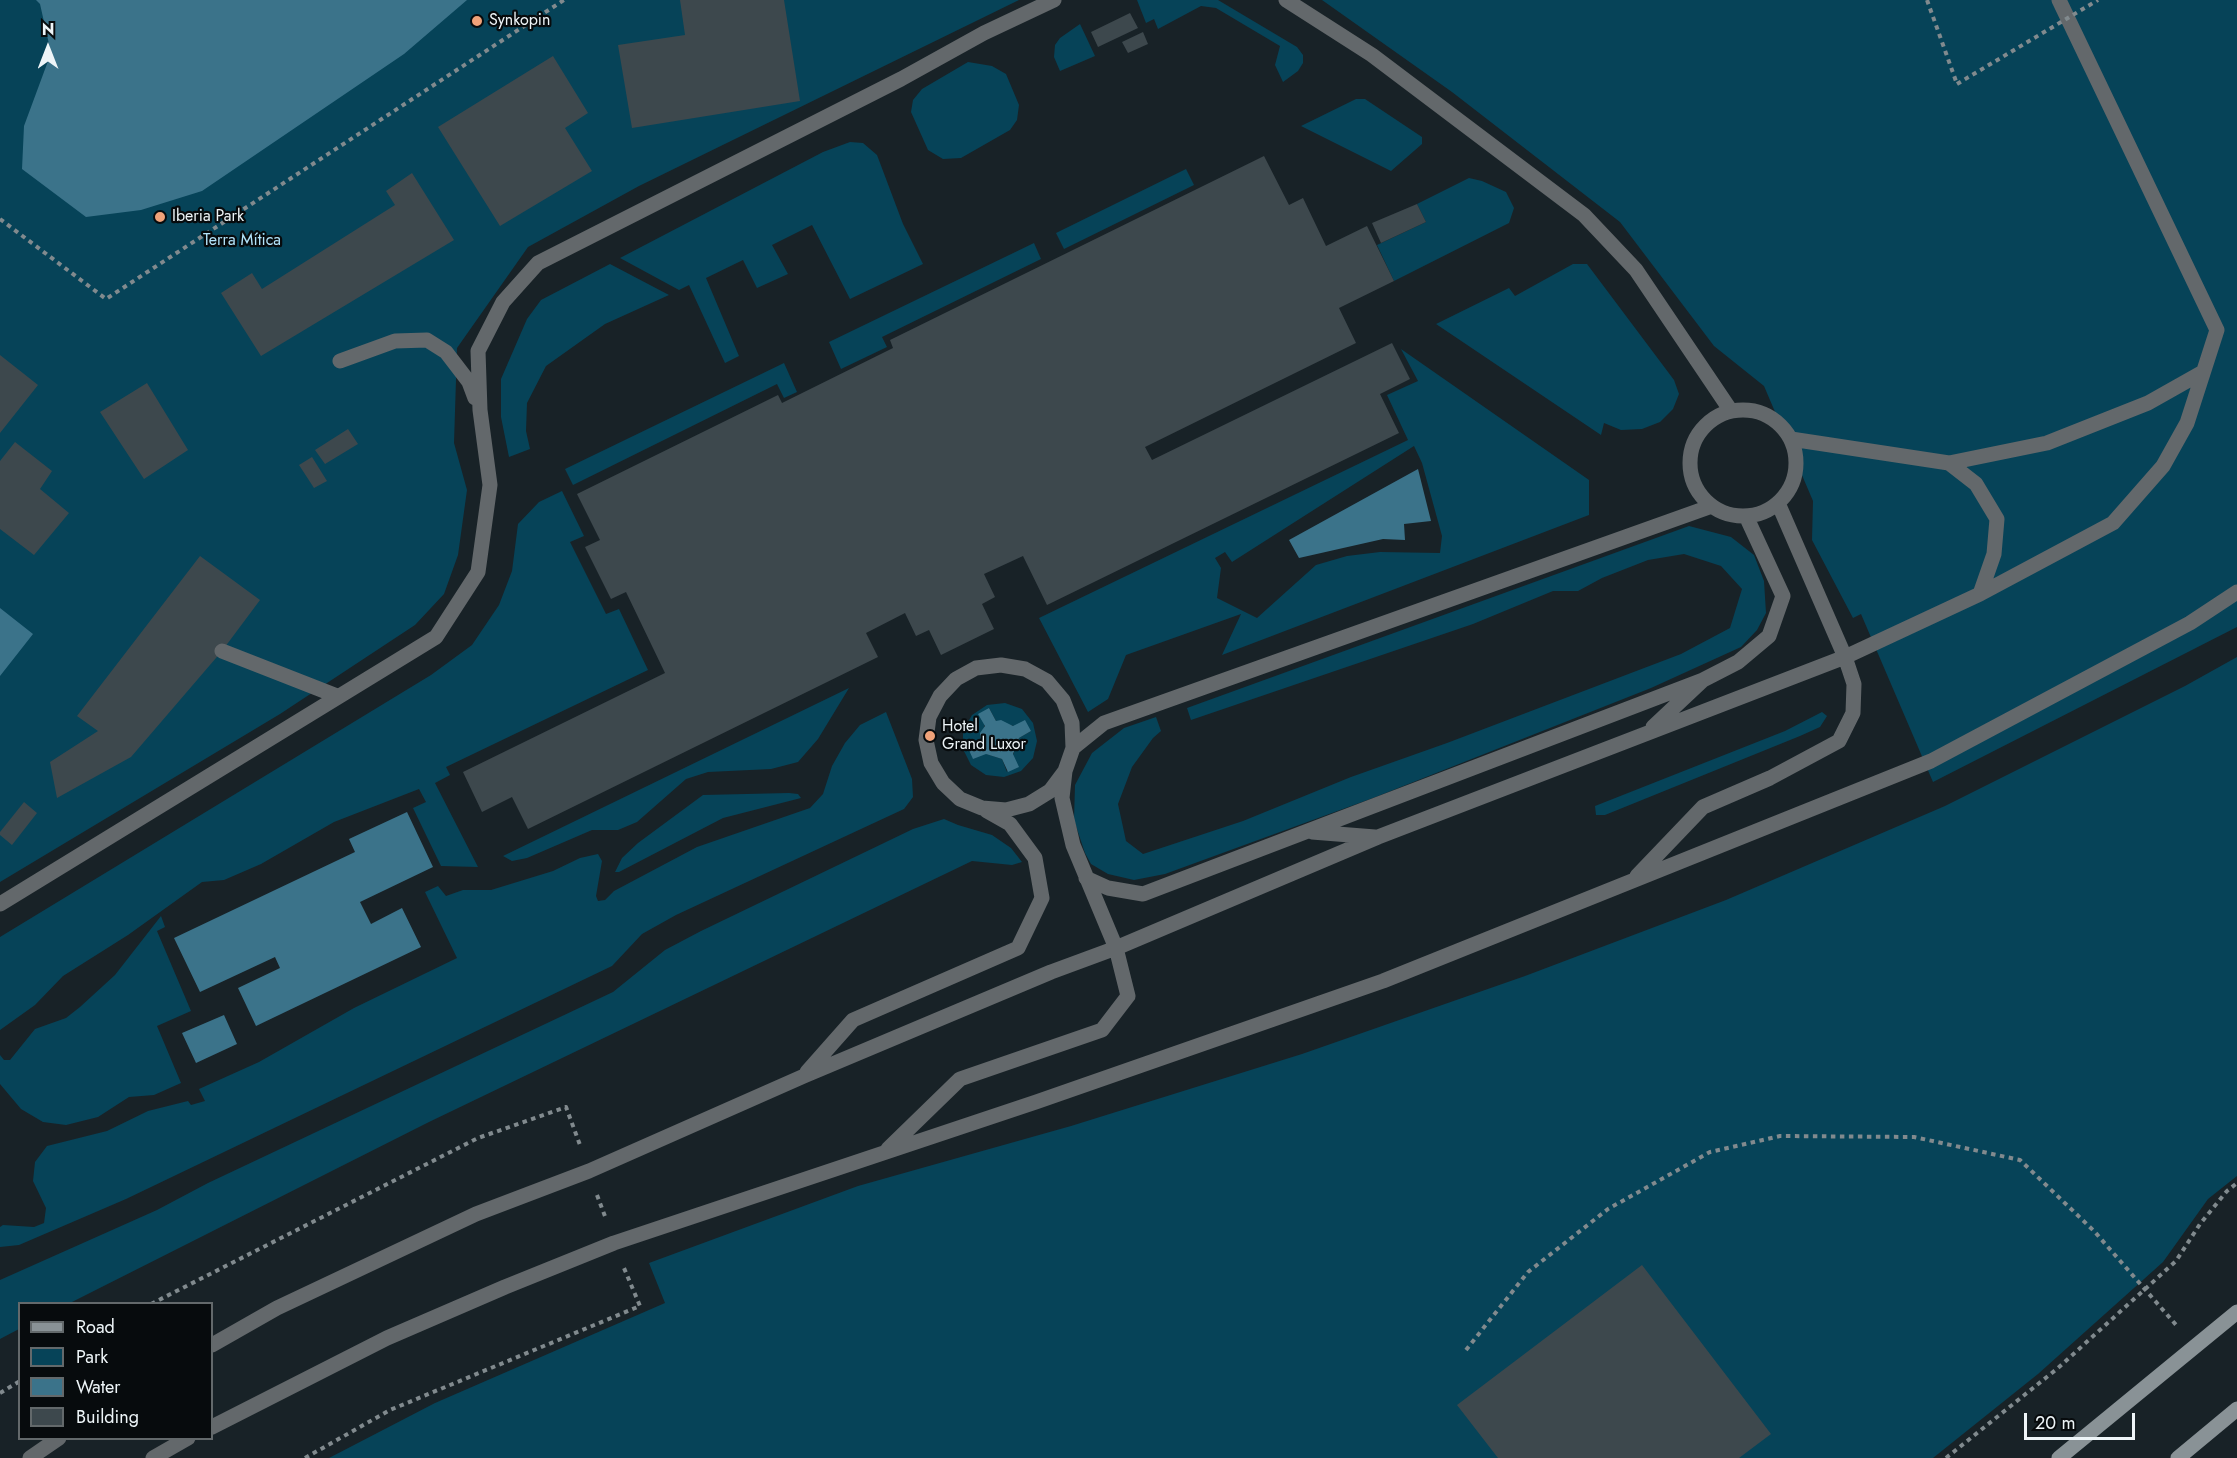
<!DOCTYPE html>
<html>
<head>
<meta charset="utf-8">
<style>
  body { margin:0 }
  #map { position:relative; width:2237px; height:1458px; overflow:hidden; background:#182227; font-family:Jost,sans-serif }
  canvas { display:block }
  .legend { position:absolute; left:18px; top:1302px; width:195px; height:138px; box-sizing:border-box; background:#070b0d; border:2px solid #63696b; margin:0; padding:8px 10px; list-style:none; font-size:18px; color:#eef5f8 }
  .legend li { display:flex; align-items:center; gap:12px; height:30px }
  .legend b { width:30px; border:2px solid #63696b }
  .north { position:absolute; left:18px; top:18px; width:60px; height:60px; -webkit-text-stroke:4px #070b0d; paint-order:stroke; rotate:0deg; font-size:16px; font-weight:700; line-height:24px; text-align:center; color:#eef5f8 }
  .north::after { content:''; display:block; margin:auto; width:21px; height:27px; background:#eef5f8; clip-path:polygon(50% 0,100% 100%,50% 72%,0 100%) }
  .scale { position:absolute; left:2024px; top:1413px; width:111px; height:27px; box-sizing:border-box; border:3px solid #eef5f8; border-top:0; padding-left:8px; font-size:18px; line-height:21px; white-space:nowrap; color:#eef5f8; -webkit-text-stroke:4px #070b0d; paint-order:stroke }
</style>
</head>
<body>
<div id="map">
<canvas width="2237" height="1458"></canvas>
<ul class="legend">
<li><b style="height:8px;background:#899296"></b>Road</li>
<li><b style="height:16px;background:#064358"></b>Park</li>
<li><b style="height:16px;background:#3b738a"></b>Water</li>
<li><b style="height:16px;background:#3d484d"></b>Building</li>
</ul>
<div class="north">N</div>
<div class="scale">20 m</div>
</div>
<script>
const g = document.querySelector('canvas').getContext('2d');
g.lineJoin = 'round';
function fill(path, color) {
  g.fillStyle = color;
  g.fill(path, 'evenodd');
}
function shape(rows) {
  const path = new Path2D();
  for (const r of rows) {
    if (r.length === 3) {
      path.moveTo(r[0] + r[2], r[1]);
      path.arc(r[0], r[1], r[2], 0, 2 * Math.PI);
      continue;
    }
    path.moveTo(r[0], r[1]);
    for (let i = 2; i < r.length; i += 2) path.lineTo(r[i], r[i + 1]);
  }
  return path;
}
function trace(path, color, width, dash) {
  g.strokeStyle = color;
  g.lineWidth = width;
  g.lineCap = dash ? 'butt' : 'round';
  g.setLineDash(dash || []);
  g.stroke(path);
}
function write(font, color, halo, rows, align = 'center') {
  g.font = font + ' Jost,sans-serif';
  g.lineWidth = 4.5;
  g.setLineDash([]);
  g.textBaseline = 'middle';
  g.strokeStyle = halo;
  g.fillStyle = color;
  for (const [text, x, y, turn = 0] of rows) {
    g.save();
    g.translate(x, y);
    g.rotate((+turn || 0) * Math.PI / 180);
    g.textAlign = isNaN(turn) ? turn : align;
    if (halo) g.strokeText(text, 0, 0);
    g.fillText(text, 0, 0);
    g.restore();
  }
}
const green = shape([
  [0,0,1019,0,639,186,528,247,457,348,454,443,467,490,458,555,444,594,415,625,280,714,0,882],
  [1137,0,1218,0,1297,47,1303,55,1303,63,1298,71,1283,82,1275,65,1280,46,1216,8,1201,6,1158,29,1154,19,1146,23],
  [1322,0,2237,0,2237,627,1933,782,1861,614,1853,618,1812,540,1813,501,1764,386,1714,346,1620,222,1452,92],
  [1080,24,1095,56,1060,71,1054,57,1055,45,1060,38],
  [968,62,992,66,1006,74,1019,105,1017,120,1010,130,961,158,943,159,928,150,911,112,913,100,922,89],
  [1356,99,1365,99,1422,137,1422,144,1391,171,1301,126],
  [850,142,863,143,877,155,903,224,923,264,850,299,812,225,772,245,788,274,757,288,743,260,706,278,739,356,725,363,689,285,679,290,620,258,823,152],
  [1186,169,1194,185,1064,249,1056,233],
  [1469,178,1482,181,1506,192,1514,208,1509,223,1394,281,1377,245,1426,222,1417,204],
  [1034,243,1041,259,882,337,887,347,841,369,829,342],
  [610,264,669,295,605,324,546,366,527,403,526,431,530,449,509,457,501,417,501,379,527,319,541,300],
  [1573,264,1587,264,1674,380,1679,394,1673,409,1660,422,1642,429,1621,430,1604,423,1601,435,1436,324,1509,288,1515,296],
  [1401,349,1589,480,1589,515,1222,655,1241,614,1126,655,1108,699,1088,712,1039,618,1408,440,1387,395,1418,381],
  [1414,446,1422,463,1442,536,1440,553,1380,552,1347,556,1316,565,1257,618,1217,598,1221,568,1215,558,1225,552,1232,562],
  [784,363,797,392,784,398,777,384,573,485,565,469],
  [562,491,584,536,570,542,606,614,619,609,648,670,446,767,450,775,435,783,478,867,441,866,413,808,426,802,419,789,334,822,261,864,224,880,202,882,128,935,63,976,35,1005,0,1030,0,937,431,675,472,645,499,605,512,571,518,524,539,502],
  [1689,526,1731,537,1754,555,1764,581,1766,613,1757,630,1741,647,1651,688,1373,798,1165,874,1134,880,1108,874,1091,864,1085,853,1074,820,1075,785,1092,753,1124,728,1156,717,1161,731,1153,738,1132,767,1118,804,1126,841,1143,854,1243,821,1351,777,1447,743,1681,654,1730,628,1742,589,1721,566,1684,554,1648,560,1602,578,1578,591,1553,591,1473,624,1191,720,1187,708],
  [2237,657,2237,1176,2208,1199,2163,1262,2038,1374,1933,1458,329,1458,435,1403,665,1303,649,1263,858,1186,1071,1126,1302,1054,1525,976,1726,900,1945,806,2185,686],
  [849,688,818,739,798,762,771,769,708,772,686,779,637,822,618,830,592,830,527,858,512,861,503,856],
  [1005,703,1022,709,1033,723,1037,741,1033,758,1021,771,1004,777,986,775,971,765,963,749,963,731,972,715,987,705],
  [989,708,996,721,1031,731,1019,738,1007,772,1002,759,968,748,980,743],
  [886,712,912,779,913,797,904,809,676,915,642,934,612,966,126,1199,19,1245,0,1247,0,1227,3,1225,34,1227,44,1223,46,1208,33,1181,35,1162,47,1146,107,1131,148,1111,188,1101,191,1105,205,1101,199,1089,259,1062,354,1008,457,958,425,892,438,886,446,896,463,890,491,890,553,871,580,858,598,854,602,861,596,896,598,901,605,900,614,891,697,847,810,808,823,794,832,766,845,743,860,725],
  [1822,712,1827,716,1820,727,1800,736,1605,815,1596,815,1595,806,1785,731],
  [789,793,798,794,801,798,723,818,619,872,615,872,622,858,638,843,703,795],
  [944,819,958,825,992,835,1011,848,1022,862,1012,865,972,861,429,1122,70,1303,20,1304,19,1329,0,1339,0,1280,157,1210,208,1183,613,992,665,950,701,931,913,829],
  [161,916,165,927,157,931,191,1011,157,1026,181,1083,154,1095,129,1097,98,1117,66,1125,43,1122,21,1109,0,1084,0,1055,4,1060,10,1060,35,1029,66,1018,80,1007,115,975]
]);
const water = shape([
  [36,0,467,0,404,54,202,191,141,210,86,217,22,169,24,126,51,53,40,4],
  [1418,469,1431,521,1404,524,1405,540,1383,539,1299,558,1289,540],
  [0,608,33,634,0,676],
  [989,708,996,721,1001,720,1013,726,1025,720,1031,731,1019,738,1013,754,1019,767,1008,772,1002,759,986,754,973,759,968,748,980,743,980,733,985,726,978,714],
  [407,812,433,867,360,902,371,924,402,908,421,947,256,1026,238,988,280,968,275,957,200,992,174,938,355,852,349,839],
  [224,1015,237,1044,196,1063,182,1033]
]);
const building = shape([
  [680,0,784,0,800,101,632,128,618,45,685,35],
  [1130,13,1138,28,1098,47,1091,32],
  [1143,32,1148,44,1128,53,1122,42],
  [553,56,588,113,565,128,592,171,500,226,438,127],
  [1264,156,1289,205,1303,198,1326,246,1367,226,1394,281,1339,308,1356,343,1145,447,1152,460,1392,343,1410,379,1380,394,1399,433,1047,605,1023,556,984,574,995,597,982,604,994,629,941,655,929,630,916,636,905,613,866,633,878,657,528,829,512,797,482,812,463,772,665,673,626,592,611,599,585,547,600,540,577,494,778,395,782,403,893,348,890,340],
  [412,173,454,240,261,356,221,293,252,273,262,289,395,205,386,191],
  [1417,204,1426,222,1381,243,1372,223],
  [0,355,38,385,0,433],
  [147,383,188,450,144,479,100,412],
  [348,429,358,444,325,464,315,450],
  [15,442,52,471,40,489,69,513,34,555,0,529,0,461],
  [312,457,327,481,314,488,299,465],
  [200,556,260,600,222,651,131,757,57,798,50,762,98,731,77,716],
  [24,802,37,813,12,845,0,835,0,832],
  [1642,1265,1771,1434,1739,1458,1498,1458,1457,1405]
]);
const path = shape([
  [1927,0,1957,84],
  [0,219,106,299,564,0],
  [597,1195,606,1219],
  [151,1304,478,1138,566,1107,580,1145],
  [1466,1350,1528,1272,1608,1209,1710,1152,1780,1136,1914,1137,2020,1160,2094,1231,2177,1326],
  [0,1393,20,1381],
  [305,1458,390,1410,640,1306,624,1268],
  [1946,1458,2058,1368,2176,1261,2200,1224,2227,1191,2237,1183]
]);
const service = shape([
  [1286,0,1372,55,1584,215,1636,270,1731,411],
  [340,361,395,341,427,340,446,352,469,382,475,398],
  [1743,463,53],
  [1791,439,1949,463,2047,443,2148,403,2203,372],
  [1949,463,1976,484,1997,519,1994,554,1980,594],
  [222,651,337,696],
  [1653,727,1703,680,1738,662,1769,636,1783,596,1746,516],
  [1073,748,1104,723,1712,506],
  [1312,832,1375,837],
  [1637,876,1703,807,1770,778,1839,741,1853,713,1854,684,1845,657,1778,503],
  [1086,878,1108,888,1143,894,1703,680],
  [0,904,436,637,478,572,490,485,480,410,478,351,503,302,538,263,901,79,984,33,1054,0],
  [807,1072,853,1020,1018,948,1042,898,1035,858,1010,824,987,811],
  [888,1149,960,1079,1102,1030,1128,996,1116,948,1073,845,1062,798,1065,771,1073,748,1072,723,1063,700,1047,681,1025,669,1001,665,976,668,956,679,940,696,929,717,926,740,931,763,943,783,960,799,982,808,1006,810,1029,804,1050,791,1065,771],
  [212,1345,277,1308,476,1214,589,1171,804,1076,1051,972,1116,948,1378,837,1845,657,1980,594,2113,523,2163,466,2187,423,2217,330,2059,0],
  [212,1427,387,1338,505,1287,614,1243,1036,1102,1383,981,1931,761,2190,623,2237,592],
  [30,1458,59,1438],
  [153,1458,188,1438]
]);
const secondary = shape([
  [2059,1458,2237,1312],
  [2178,1458,2237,1409]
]);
const pathBridge = shape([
  [1957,84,2098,0]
]);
const markers = [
  [477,21,6,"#f0a279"],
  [160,217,6,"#f0a279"],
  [930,736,6,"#f0a279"]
];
const poiNames = [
  ["Synkopin",489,21],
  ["Iberia Park",172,217],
  ["Hotel",942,727],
  ["Grand Luxor",942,745]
];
const parkNames = [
  ["Terra Mítica",242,241]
];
fill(green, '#064358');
fill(water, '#3b738a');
fill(building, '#3d484d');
trace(path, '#818a8e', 4, [4.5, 4.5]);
trace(service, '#63686b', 15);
trace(secondary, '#899296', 15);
trace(pathBridge, '#818a8e', 4, [4.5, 4.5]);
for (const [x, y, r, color] of markers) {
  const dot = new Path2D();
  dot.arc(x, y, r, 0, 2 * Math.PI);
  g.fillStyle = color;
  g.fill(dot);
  trace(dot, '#070b0d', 2);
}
write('16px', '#eef5f8', '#070b0d', poiNames, 'left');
write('16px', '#b2e3fa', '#070b0d', parkNames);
</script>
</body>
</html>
